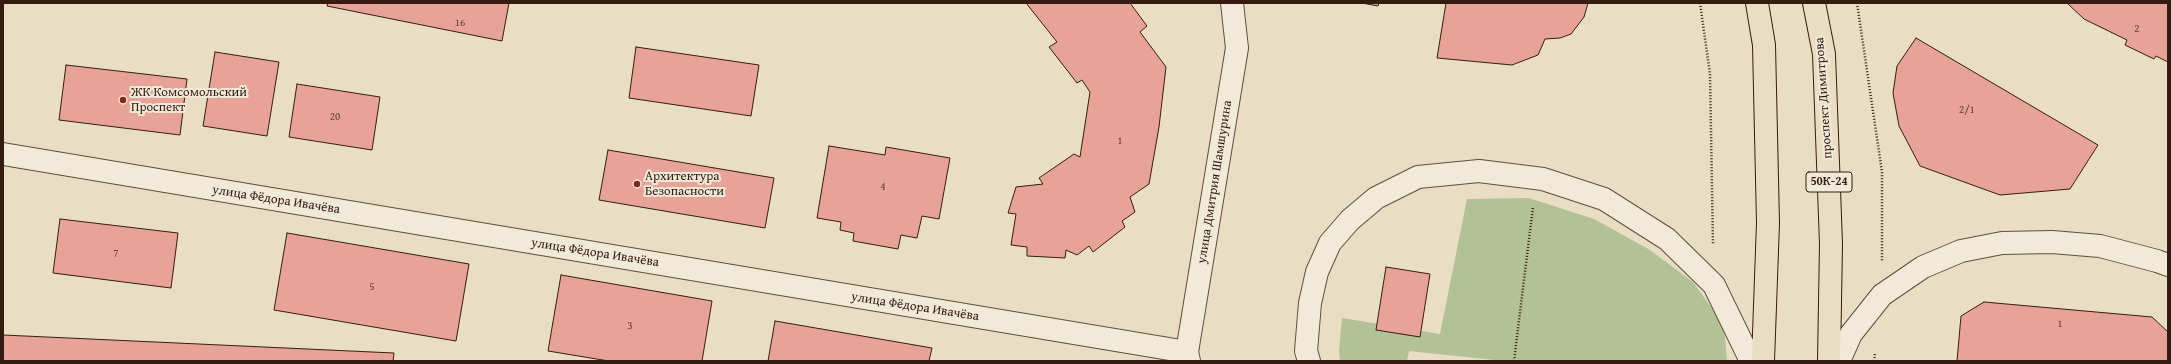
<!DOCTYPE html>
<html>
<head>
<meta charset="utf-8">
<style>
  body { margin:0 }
  #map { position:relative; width:2171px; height:364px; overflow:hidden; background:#e9dec4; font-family:"Gentium Book Plus",serif }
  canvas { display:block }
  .frame { position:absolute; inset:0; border:4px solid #361c10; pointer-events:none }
</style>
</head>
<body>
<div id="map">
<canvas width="2171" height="364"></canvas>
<div class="frame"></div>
</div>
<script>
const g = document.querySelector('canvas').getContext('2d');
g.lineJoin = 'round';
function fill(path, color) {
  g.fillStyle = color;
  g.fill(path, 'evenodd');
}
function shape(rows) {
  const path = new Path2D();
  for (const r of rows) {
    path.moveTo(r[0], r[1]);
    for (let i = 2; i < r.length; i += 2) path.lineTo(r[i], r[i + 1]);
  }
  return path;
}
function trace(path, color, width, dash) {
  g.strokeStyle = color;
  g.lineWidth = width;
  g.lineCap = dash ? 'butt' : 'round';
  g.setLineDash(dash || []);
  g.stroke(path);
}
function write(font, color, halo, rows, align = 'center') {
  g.font = font + ' "Gentium Book Plus",serif';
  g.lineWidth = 4;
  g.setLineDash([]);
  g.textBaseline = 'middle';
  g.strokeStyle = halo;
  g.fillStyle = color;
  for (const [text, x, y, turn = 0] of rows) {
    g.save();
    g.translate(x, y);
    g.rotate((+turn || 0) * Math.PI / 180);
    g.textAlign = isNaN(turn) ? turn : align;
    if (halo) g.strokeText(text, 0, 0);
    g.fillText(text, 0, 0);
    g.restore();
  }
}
const green = shape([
  [1529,198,1594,219,1650,250,1693,282,1724,325,1727,361,1504,361,1409,351,1407,361,1340,361,1339,350,1342,318,1440,334,1467,199]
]);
const building = shape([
  [328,3,509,3,502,41,327,6,328,3],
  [1026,3,1130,3,1147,26,1140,32,1166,67,1159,127,1149,184,1130,197,1135,212,1122,221,1125,227,1093,252,1089,246,1077,255,1066,250,1065,258,1027,256,1027,247,1011,245,1016,214,1008,213,1016,187,1043,184,1039,178,1074,154,1080,157,1090,92,1082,80,1077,83,1049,47,1057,42,1026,3],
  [1362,3,1379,3,1378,6,1362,3],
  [1446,3,1588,3,1584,17,1571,34,1560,38,1545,39,1538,55,1512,65,1437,58,1446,3],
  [2067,3,2168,3,2168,62,2156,56,2154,59,2125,45,2127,40,2084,19,2067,3],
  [1916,38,2098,145,2070,189,2000,195,1920,166,1899,126,1893,93,1897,66,1916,38],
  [636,47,759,65,751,116,629,98,636,47],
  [215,52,279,62,267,136,203,126,215,52],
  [66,65,187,79,180,135,59,120,66,65],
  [297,84,380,97,372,150,289,137,297,84],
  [829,146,885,155,886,147,950,158,939,219,922,216,917,238,901,235,898,249,853,241,854,233,840,230,841,222,817,218,829,146],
  [608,150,774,178,765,228,599,200,608,150],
  [60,219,178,233,171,288,53,273,60,219],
  [287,233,469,264,456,341,274,310,287,233],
  [1386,267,1430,274,1420,337,1376,330,1386,267],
  [561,275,712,301,702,361,609,361,548,351,561,275],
  [1984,302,2152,317,2168,332,2168,361,1957,361,1961,316,1984,302],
  [775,321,932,348,929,361,768,361,775,321],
  [3,335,394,353,393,361,3,361,3,335]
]);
const path = shape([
  [1700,3,1710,74,1713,245],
  [1857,3,1882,172,1882,261],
  [1514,361,1533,207],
  [1874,361,1875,353]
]);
const minor = shape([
  [3,154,1187,352]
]);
const tertiary = shape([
  [1189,361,1187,352,1237,48,1232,3],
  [1309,361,1306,351,1310,303,1317,272,1330,243,1350,220,1376,198,1418,177,1479,171,1543,179,1604,199,1667,239,1714,285,1751,361],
  [1839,361,1851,334,1882,295,1923,267,1961,251,2002,243,2052,242,2100,246,2157,261,2168,265]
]);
const primary = shape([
  [1757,3,1764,45,1768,223,1763,361],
  [1814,3,1824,54,1831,244,1829,361]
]);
const markers = [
  [123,100,4,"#8f2418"],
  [637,184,4,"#8f2418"]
];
const numberNames = [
  ["16",460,23],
  ["2",2137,29],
  ["2/1",1967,110],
  ["20",335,117],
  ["1",1120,141],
  ["4",883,187],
  ["7",116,253],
  ["5",372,287],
  ["1",2060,324],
  ["3",630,326]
];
const shields = [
  [1829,182,46]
];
const shieldNames = [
  ["50К-24",1829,182]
];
const poiNames = [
  ["ЖК Комсомольский",131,93],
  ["Проспект",131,108],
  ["Архитектура",645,177],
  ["Безопасности",645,192]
];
const streetNames = [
  ["проспект Димитрова",1824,98,-94],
  ["улица Дмитрия Шамшурина",1215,182,-81],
  ["улица Фёдора Ивачёва",276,200,9],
  ["улица Фёдора Ивачёва",595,253,9],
  ["улица Фёдора Ивачёва",915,307,9]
];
fill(green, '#b3c296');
fill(building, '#e7a397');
trace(building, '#361c10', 1);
trace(minor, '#634c3d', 24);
trace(tertiary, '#634c3d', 24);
trace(primary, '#361c10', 24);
trace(path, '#361c10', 2.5, [1, 2]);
trace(minor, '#f1ead9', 22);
trace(tertiary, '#f1ead9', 22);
trace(primary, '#e9dec4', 22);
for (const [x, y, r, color] of markers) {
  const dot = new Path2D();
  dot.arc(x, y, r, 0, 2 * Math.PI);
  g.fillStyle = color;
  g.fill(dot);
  trace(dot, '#f1ead9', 1.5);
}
write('11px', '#623e32', null, numberNames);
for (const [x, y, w] of shields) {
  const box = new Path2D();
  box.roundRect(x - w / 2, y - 10, w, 20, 3);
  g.fillStyle = '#f1ead9';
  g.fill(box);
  trace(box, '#361c10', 1);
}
write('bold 12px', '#361c10', null, shieldNames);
write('13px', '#361c10', '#f1ead9', poiNames, 'left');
write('13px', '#361c10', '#f1ead9', streetNames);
</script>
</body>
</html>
